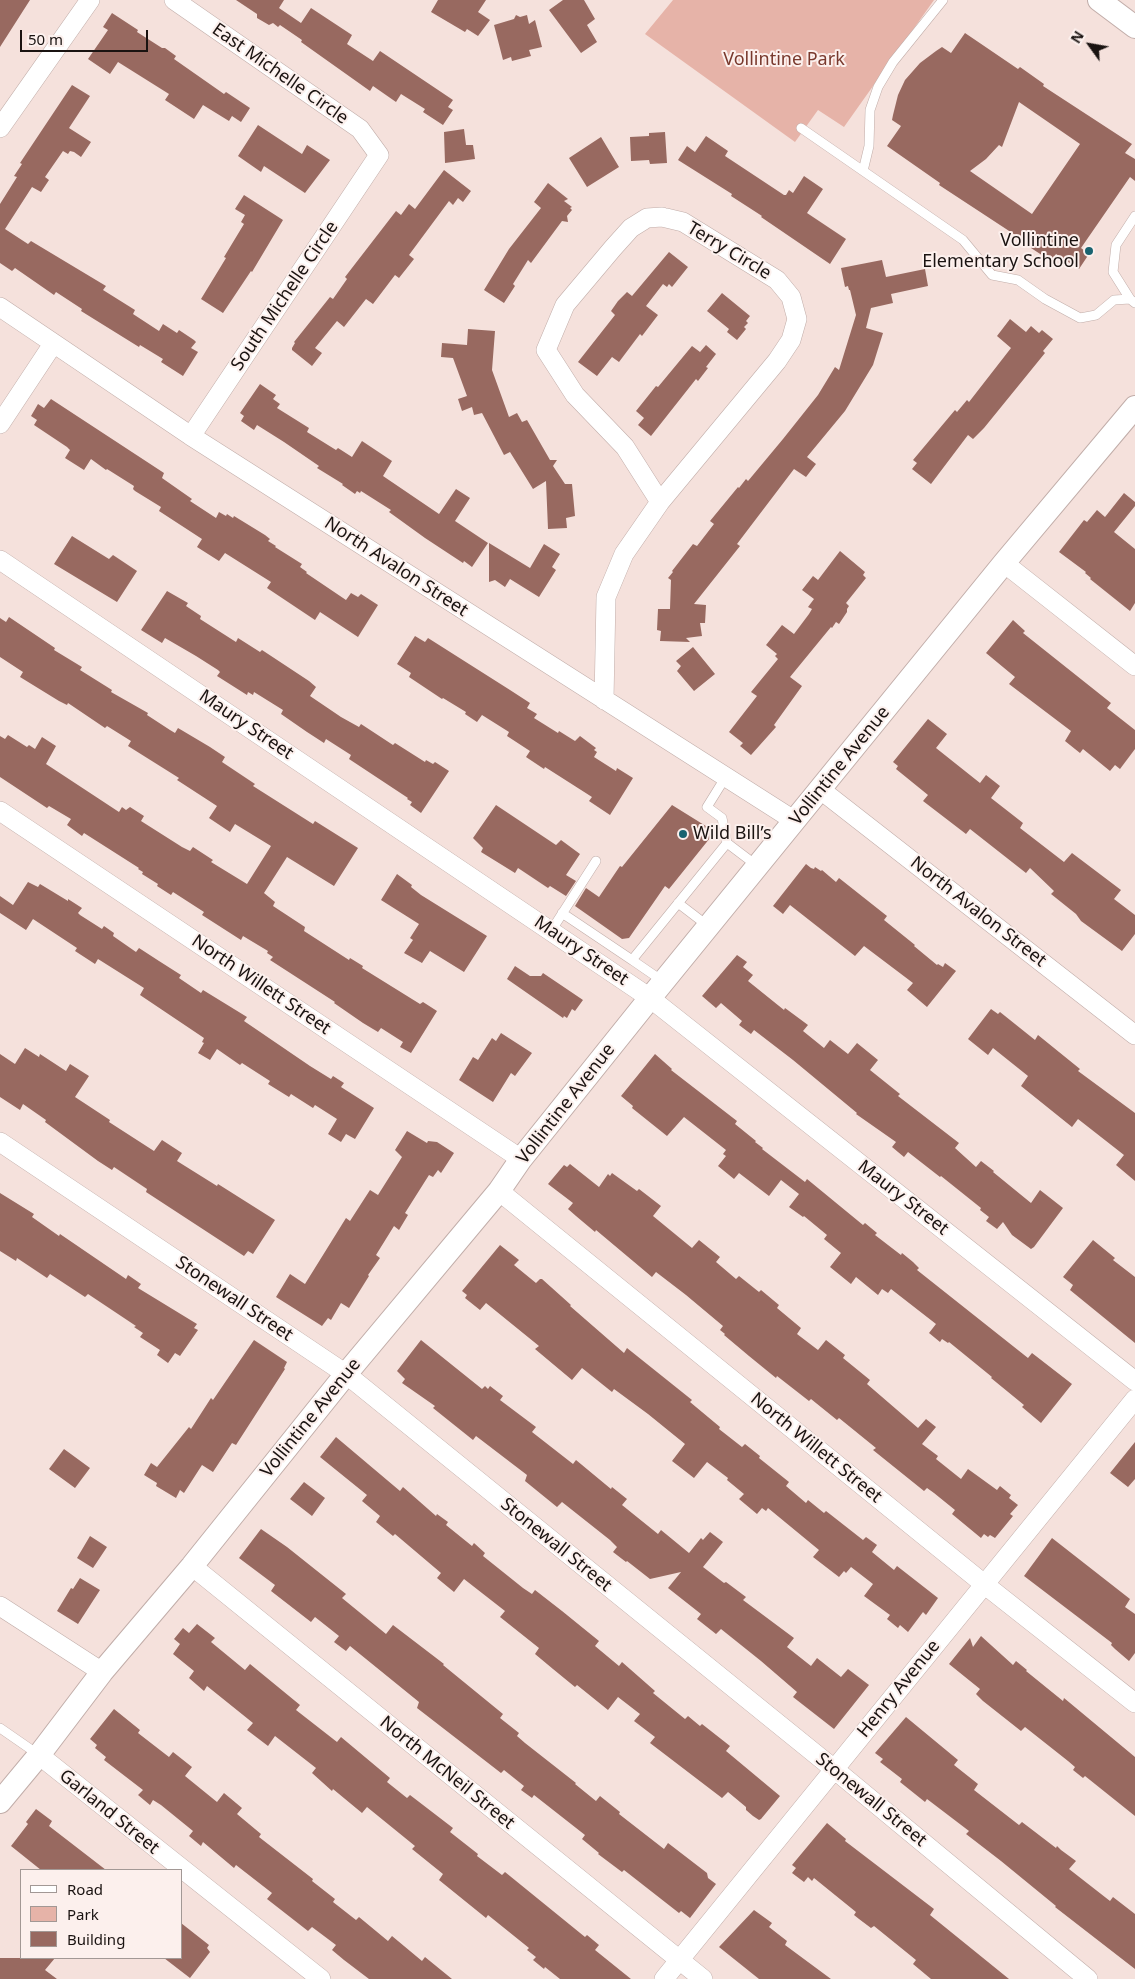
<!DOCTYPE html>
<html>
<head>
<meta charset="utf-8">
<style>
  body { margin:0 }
  #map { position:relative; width:1135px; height:1979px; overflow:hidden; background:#f5e1dc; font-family:"Noto Sans",sans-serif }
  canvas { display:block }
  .legend { position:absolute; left:20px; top:1869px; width:162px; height:90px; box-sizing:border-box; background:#fcf0ed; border:1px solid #a29895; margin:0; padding:6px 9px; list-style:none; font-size:15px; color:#1a1311 }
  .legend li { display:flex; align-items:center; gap:10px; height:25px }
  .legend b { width:25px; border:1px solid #a29895 }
  .north { position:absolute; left:1065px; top:20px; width:50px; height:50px; -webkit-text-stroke:4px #fcf0ed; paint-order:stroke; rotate:302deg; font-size:14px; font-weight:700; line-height:20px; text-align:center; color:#1a1311 }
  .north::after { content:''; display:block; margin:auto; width:18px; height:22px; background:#1a1311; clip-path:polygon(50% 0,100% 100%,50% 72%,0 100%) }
  .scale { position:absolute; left:20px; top:30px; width:128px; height:22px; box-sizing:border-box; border:2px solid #1a1311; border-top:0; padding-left:6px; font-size:15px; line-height:18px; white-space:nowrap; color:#1a1311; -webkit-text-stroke:4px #fcf0ed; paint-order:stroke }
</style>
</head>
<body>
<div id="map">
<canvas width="1135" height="1979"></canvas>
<ul class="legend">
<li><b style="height:6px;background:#fff"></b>Road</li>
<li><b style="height:14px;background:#e6b3a8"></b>Park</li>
<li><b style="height:14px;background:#986960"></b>Building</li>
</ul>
<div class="north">N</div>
<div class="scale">50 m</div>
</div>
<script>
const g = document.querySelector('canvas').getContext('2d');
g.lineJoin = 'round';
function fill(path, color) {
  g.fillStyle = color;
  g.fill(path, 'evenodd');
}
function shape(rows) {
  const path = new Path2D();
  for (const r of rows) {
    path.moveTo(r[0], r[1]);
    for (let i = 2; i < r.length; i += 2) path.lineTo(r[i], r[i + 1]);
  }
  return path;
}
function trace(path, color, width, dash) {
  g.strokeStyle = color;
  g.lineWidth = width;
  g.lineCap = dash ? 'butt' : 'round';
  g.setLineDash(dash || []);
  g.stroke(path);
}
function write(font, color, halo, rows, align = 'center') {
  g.font = font + ' "Noto Sans",sans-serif';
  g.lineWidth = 4;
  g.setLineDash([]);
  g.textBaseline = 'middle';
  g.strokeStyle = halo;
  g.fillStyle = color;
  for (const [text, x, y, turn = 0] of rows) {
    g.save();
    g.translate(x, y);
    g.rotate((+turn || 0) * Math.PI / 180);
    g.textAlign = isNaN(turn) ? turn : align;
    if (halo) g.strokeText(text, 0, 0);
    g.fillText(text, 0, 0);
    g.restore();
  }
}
const green = shape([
  [673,0,934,0,844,127,818,110,795,142,645,34]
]);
const building = shape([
  [0,0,30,0,0,47],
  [236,0,284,0,279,8,301,23,311,8,352,35,347,44,373,61,380,51,453,100,448,107,453,110,443,125,423,112,425,109,401,94,396,102,373,86,370,91,301,42,302,40,280,25,278,27,273,23,269,25,257,18,257,14],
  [438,0,486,0,478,12,490,20,478,36,467,29,465,32,431,12],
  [563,0,584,0,595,19,587,25,597,42,581,53,549,10],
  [112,13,138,30,137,32,162,48,165,48,176,56,174,59,224,94,226,92,250,108,241,122,232,116,229,121,203,105,194,119,165,100,169,94,118,62,110,74,88,59,108,30,103,27],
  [516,15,520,17,527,15,529,24,535,20,542,47,529,50,531,56,512,61,511,57,503,60,494,25,514,19],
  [965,33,1018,69,1020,67,1044,84,1043,86,1132,144,1125,153,1135,159,1135,181,1130,177,1081,248,1089,254,1079,269,1056,254,1051,261,1031,248,1032,246,939,185,940,183,887,146,901,126,892,120,893,115,898,95,905,80,920,63,936,51,942,47,951,53],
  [1019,102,1080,144,1032,214,970,171,986,159,999,145,1002,147],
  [72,85,90,96,69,128,91,142,81,157,74,152,70,151,68,154,63,151,45,177,49,180,41,192,32,187,5,229,28,244,31,241,106,286,103,290,135,310,133,314,159,331,163,324,177,333,179,330,194,340,196,342,191,348,198,352,183,376,161,362,163,359,140,345,139,347,81,311,82,309,56,292,54,295,15,268,12,271,0,263,0,204,17,177,14,176,22,164,20,163],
  [258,125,302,154,307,145,330,160,305,193,264,166,261,172,238,156],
  [464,129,466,145,473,145,475,159,445,163,444,132],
  [665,132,667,163,650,164,649,160,631,161,630,137,649,136,649,133],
  [706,136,728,151,725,156,784,195,786,195,789,190,793,193,804,176,823,189,807,213,846,239,830,264,761,217,762,216,731,196,732,194,678,160,687,146,695,152],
  [601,137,619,167,587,187,569,158],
  [444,170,471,191,463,202,458,198,453,205,449,201,409,255,414,259,399,278,395,275,373,304,366,299,344,327,337,321,315,348,322,353,312,366,292,350,292,348,295,343,294,342,330,297,333,299,347,279,345,277,396,211,401,215,409,204,415,209],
  [548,183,568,199,564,201,572,207,570,208,572,210,567,216,568,222,562,221,531,263,528,260,513,284,515,286,504,303,484,290,509,249,541,208,534,202],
  [244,195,283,220,252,272,251,271,223,313,201,299,226,258,224,257,244,224,241,222,245,215,235,209],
  [669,252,688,267,672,287,669,284,667,287,663,284,646,306,658,315,642,336,640,334,619,362,612,357,597,376,578,362,615,315,611,311,618,301,627,292,632,296],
  [882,260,886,277,925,269,928,286,891,294,893,303,871,308,866,328,883,333,873,365,845,411,807,457,816,464,806,477,794,469,737,544,740,546,694,604,706,605,705,623,700,623,702,636,686,638,690,642,660,641,661,631,657,630,658,609,670,609,671,580,668,578,673,572,672,571,693,544,697,546,714,524,710,521,738,487,739,488,746,479,748,481,783,439,818,395,835,367,839,370,856,315,850,290,849,290,848,286,845,287,841,268],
  [722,293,750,316,746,321,748,323,744,327,746,329,737,340,727,332,729,329,707,311],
  [1010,319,1026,332,1031,326,1039,333,1042,330,1053,339,1043,351,1045,353,984,428,973,439,968,435,931,484,912,469,917,463,913,460,955,410,957,412,967,400,969,402,1011,348,997,336],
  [468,329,495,331,492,370,509,417,517,413,522,422,527,420,550,460,557,460,553,466,565,484,572,484,575,516,566,518,567,528,548,529,546,481,533,489,510,452,504,455,482,413,474,415,472,407,462,411,458,399,467,396,453,358,441,357,442,343,467,345],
  [706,345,716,354,706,367,708,368,698,381,696,379,651,436,638,425,644,418,636,411,656,386,658,387,692,346,700,352],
  [260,384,276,395,273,399,280,404,277,408,309,428,307,432,336,450,338,448,352,457,362,441,392,461,383,476,439,514,456,489,470,498,455,521,488,543,472,567,464,561,463,563,425,538,389,512,391,510,361,491,360,493,357,491,355,494,342,485,343,484,317,468,319,466,284,442,257,425,254,430,241,421,244,416,240,413],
  [51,399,164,473,162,478,192,499,190,501,216,518,219,512,226,516,227,514,233,518,234,516,265,535,270,539,268,541,276,546,275,547,302,564,300,567,307,572,306,573,346,600,351,593,358,597,361,594,378,605,358,637,320,612,315,620,267,588,271,582,225,553,219,561,197,547,202,539,159,511,161,507,135,491,133,489,134,486,107,469,106,470,91,459,84,470,65,458,70,450,67,447,34,425,37,420,31,416,38,404,44,408],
  [1124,493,1135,502,1135,506,1114,532,1135,549,1135,603,1130,611,1090,579,1091,578,1085,573,1086,572,1059,552,1084,520,1087,522,1097,510,1105,517],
  [72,536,109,559,113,555,137,571,117,602,54,564],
  [489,543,530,568,544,544,560,554,552,567,556,570,539,597,510,579,505,587,495,580,489,582],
  [840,551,865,572,863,575,866,578,846,603,849,606,847,609,847,612,839,624,836,622,832,628,831,627,790,677,802,686,774,725,776,727,751,755,740,746,743,743,729,732,757,696,751,692,778,659,775,656,777,654,766,645,782,625,794,634,809,614,812,609,808,607,814,599,802,590,813,576,818,580],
  [167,591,188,603,186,606,201,616,200,619,236,642,238,638,260,652,262,650,309,681,316,687,310,696,341,717,359,727,361,724,393,745,395,743,425,762,426,760,433,764,435,762,449,771,421,813,410,805,412,802,407,799,408,798,349,759,351,755,326,739,324,743,307,732,281,714,283,710,254,692,253,695,248,692,247,695,217,676,220,672,218,670,196,656,165,638,162,643,141,630],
  [9,617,55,648,54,650,82,667,80,670,112,690,111,692,148,713,147,715,170,730,175,733,178,728,210,747,225,757,222,762,255,784,253,786,313,824,315,821,358,848,334,886,287,857,264,893,275,902,273,906,305,927,304,931,349,960,350,958,363,966,362,968,420,1004,423,1002,437,1011,411,1053,400,1047,403,1042,381,1028,378,1032,363,1023,334,1003,335,1002,270,960,273,957,267,953,268,951,243,936,241,940,202,915,204,912,173,892,171,895,157,886,158,884,142,874,143,872,138,869,139,868,84,833,82,836,67,825,71,819,49,806,47,808,0,777,0,736,5,739,8,735,27,747,29,745,35,749,42,737,56,746,46,764,119,812,122,807,126,810,130,807,144,816,141,821,182,847,190,851,193,847,213,860,211,862,247,884,271,846,235,824,230,832,209,818,217,806,177,780,179,778,128,746,131,741,107,726,105,728,68,703,67,705,59,701,20,677,23,672,0,657,0,618,6,622],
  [1013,620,1025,631,1023,633,1111,703,1107,708,1135,730,1135,749,1120,769,1115,765,1110,771,1083,749,1080,753,1065,741,1071,731,1009,684,1015,677,986,653],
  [415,636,425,642,428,638,510,690,530,703,527,708,537,714,534,718,558,733,559,731,575,741,580,736,596,748,594,750,597,752,594,757,616,771,617,768,633,778,610,815,589,801,592,797,545,767,544,769,526,757,530,751,507,736,509,732,482,715,477,722,465,714,466,712,443,698,442,699,409,677,411,673,397,664],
  [693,647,715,674,694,691,677,671,681,666,676,661],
  [928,719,947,734,936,748,980,783,986,775,1000,786,991,798,1023,823,1020,828,1064,862,1072,853,1121,890,1114,899,1135,915,1135,934,1122,951,1081,921,1076,914,1051,894,1054,891,1030,868,1026,873,970,829,966,834,923,801,928,795,896,769,898,766,893,762],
  [496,805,556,845,561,840,580,854,566,875,576,881,566,896,550,886,548,888,518,868,515,873,481,852,483,848,473,838],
  [672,805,709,828,710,838,669,889,665,886,629,938,622,939,575,906,586,888,599,897,620,866,622,867],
  [806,864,811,868,814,869,815,867,821,871,822,870,836,882,839,878,887,916,884,920,915,945,914,946,937,965,938,964,943,967,945,963,956,971,927,1007,907,990,913,983,864,946,855,956,790,905,783,914,773,906],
  [397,874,412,885,411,887,421,895,487,936,464,972,430,951,422,963,404,953,413,940,410,938,419,924,381,900],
  [28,882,38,887,40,884,68,901,68,899,82,908,78,913,80,915,102,929,104,926,114,933,113,936,136,952,139,948,159,961,181,975,179,978,201,993,203,990,247,1017,244,1021,310,1066,331,1079,333,1076,344,1083,341,1087,374,1108,355,1139,346,1134,341,1142,328,1134,337,1119,315,1105,313,1108,291,1094,289,1097,268,1084,270,1081,242,1063,240,1065,217,1049,210,1060,198,1053,204,1043,202,1042,204,1038,140,995,144,988,98,959,95,964,75,951,77,948,33,919,26,930,0,913,0,896,13,905],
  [737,955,747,962,743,967,753,975,748,981,784,1010,785,1008,808,1025,803,1031,824,1048,830,1040,848,1054,857,1043,878,1060,870,1070,900,1094,898,1096,959,1143,955,1148,976,1167,981,1161,994,1171,993,1172,1031,1203,1040,1190,1063,1208,1034,1247,1031,1249,1012,1235,1003,1222,997,1229,986,1221,989,1217,980,1210,981,1208,941,1176,940,1177,908,1152,904,1157,892,1147,896,1142,856,1114,857,1113,793,1060,754,1030,751,1034,739,1025,742,1021,721,1003,716,1008,702,996],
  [515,966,530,976,541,976,543,973,583,1000,575,1011,572,1009,567,1018,564,1016,563,1018,507,979],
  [991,1009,998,1014,1000,1012,1035,1040,1038,1035,1080,1069,1078,1071,1135,1113,1135,1181,1116,1165,1124,1155,1078,1119,1072,1127,1021,1086,1028,1076,993,1048,988,1055,968,1039],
  [501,1033,532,1053,515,1076,511,1073,493,1102,459,1080,473,1057,478,1060,492,1038,496,1041],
  [25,1048,39,1057,40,1054,66,1071,70,1064,89,1076,75,1097,110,1120,109,1122,154,1151,162,1140,182,1153,177,1161,217,1186,218,1184,275,1220,253,1254,248,1251,244,1256,146,1192,147,1189,114,1167,112,1170,98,1161,45,1122,46,1120,23,1104,20,1110,0,1097,0,1054,15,1064],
  [655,1054,672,1069,671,1070,737,1121,735,1124,756,1141,755,1142,763,1148,762,1149,805,1182,807,1179,863,1225,865,1223,877,1233,875,1235,901,1255,902,1253,913,1262,919,1268,917,1270,1028,1358,1032,1353,1072,1384,1041,1423,1022,1407,1024,1405,991,1378,992,1377,949,1342,948,1343,942,1339,940,1342,929,1333,936,1324,891,1289,888,1293,882,1289,878,1295,856,1277,851,1284,830,1267,841,1253,824,1239,827,1235,804,1216,803,1217,789,1207,799,1194,781,1180,769,1196,739,1173,734,1179,718,1166,726,1156,723,1154,726,1150,684,1117,667,1136,632,1108,633,1106,621,1096],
  [407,1131,427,1143,428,1141,437,1142,454,1153,441,1173,438,1170,433,1177,429,1175,405,1213,408,1215,399,1230,394,1226,376,1255,380,1258,368,1275,369,1276,349,1308,341,1303,331,1320,328,1318,322,1326,276,1297,290,1274,305,1284,346,1218,350,1221,370,1190,378,1195,402,1157,395,1150],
  [570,1164,599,1187,608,1174,610,1176,612,1173,637,1191,639,1189,661,1206,653,1216,692,1248,699,1240,720,1257,716,1262,736,1279,739,1276,759,1292,761,1290,779,1305,777,1308,801,1328,797,1334,818,1350,826,1340,845,1355,843,1358,870,1380,867,1384,918,1428,926,1419,936,1427,922,1444,938,1456,936,1459,961,1479,968,1469,997,1490,1000,1486,1011,1495,1009,1498,1018,1505,1010,1514,1013,1516,995,1538,990,1535,988,1537,984,1534,981,1538,952,1514,955,1510,934,1493,927,1488,924,1491,873,1450,876,1448,839,1418,837,1420,811,1399,809,1401,777,1376,776,1378,749,1356,724,1335,725,1334,720,1330,723,1326,686,1295,656,1272,652,1277,596,1230,595,1232,576,1216,568,1209,573,1203,548,1184,564,1165,567,1167],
  [0,1193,34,1214,32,1217,59,1236,60,1234,126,1279,128,1275,141,1284,138,1288,197,1324,194,1328,198,1330,180,1356,175,1353,168,1363,157,1355,160,1350,140,1337,143,1333,134,1327,136,1326,88,1294,85,1297,50,1274,47,1278,17,1258,16,1261,0,1251],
  [1093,1240,1115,1258,1113,1260,1135,1277,1135,1343,1070,1290,1073,1285,1063,1277],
  [500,1245,519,1260,514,1265,536,1283,540,1279,542,1279,571,1305,570,1306,624,1353,627,1348,692,1400,690,1402,720,1427,719,1429,742,1447,745,1444,760,1456,759,1458,789,1482,786,1486,806,1503,808,1500,824,1513,826,1511,863,1540,866,1537,877,1545,872,1552,894,1570,897,1566,938,1598,926,1615,923,1612,908,1632,900,1625,898,1628,887,1619,890,1615,864,1596,873,1584,851,1567,846,1573,844,1571,839,1577,813,1557,819,1550,768,1508,766,1511,762,1508,757,1514,739,1499,744,1494,727,1480,728,1478,707,1462,694,1478,672,1461,685,1444,648,1414,614,1389,612,1392,582,1368,572,1380,535,1349,539,1346,486,1303,480,1310,465,1298,467,1295,462,1291],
  [254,1340,287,1362,284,1368,285,1369,236,1445,232,1443,213,1472,202,1465,184,1493,180,1490,176,1498,156,1486,157,1483,144,1475,151,1463,157,1467,189,1427,191,1429,211,1398,213,1400],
  [421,1340,482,1389,485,1386,488,1389,490,1386,503,1396,500,1400,536,1427,532,1432,573,1464,576,1460,611,1489,612,1487,627,1499,622,1505,658,1534,661,1530,689,1553,701,1538,703,1540,710,1532,723,1542,703,1567,724,1583,726,1582,746,1597,743,1600,794,1638,787,1647,811,1666,817,1658,841,1677,848,1669,869,1685,834,1729,793,1697,797,1692,761,1661,721,1629,716,1634,697,1619,701,1614,668,1588,681,1572,650,1579,627,1561,626,1562,613,1552,617,1547,610,1540,562,1502,557,1507,525,1481,527,1475,476,1436,473,1440,433,1408,435,1406,402,1383,405,1379,397,1371],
  [336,1437,400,1491,403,1487,436,1516,437,1514,448,1522,446,1525,472,1546,474,1543,485,1553,483,1556,523,1588,532,1594,535,1590,562,1611,599,1641,595,1646,619,1666,622,1662,655,1691,653,1693,685,1719,688,1716,700,1726,702,1724,730,1746,726,1751,780,1796,761,1819,759,1820,753,1816,746,1810,746,1807,728,1792,722,1798,650,1743,655,1737,634,1721,640,1714,618,1697,608,1710,577,1685,575,1687,553,1669,535,1654,539,1648,500,1617,505,1611,464,1579,454,1592,437,1578,441,1573,395,1534,393,1536,376,1522,380,1516,362,1501,367,1495,320,1457],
  [1135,1442,1135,1479,1128,1487,1110,1473],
  [64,1449,90,1468,75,1488,49,1469],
  [304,1482,325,1498,312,1516,290,1499],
  [261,1529,287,1547,346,1594,342,1598,386,1634,393,1625,444,1664,443,1665,503,1714,500,1718,519,1733,517,1736,525,1743,576,1783,575,1784,596,1801,600,1796,620,1812,619,1814,664,1849,668,1843,707,1873,708,1878,716,1884,690,1918,681,1911,679,1913,624,1870,622,1872,598,1854,599,1853,582,1839,585,1835,534,1795,532,1798,521,1790,524,1786,504,1770,501,1773,417,1708,419,1702,350,1646,346,1651,334,1642,339,1636,315,1617,311,1622,271,1591,275,1585,239,1558],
  [90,1536,107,1547,93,1568,77,1558],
  [1052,1538,1130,1599,1125,1607,1135,1614,1135,1653,1129,1661,1115,1649,1111,1645,1112,1643,1024,1576],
  [80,1578,100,1590,78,1624,57,1611,71,1588,73,1589],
  [197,1624,215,1638,211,1642,245,1670,250,1664,300,1705,296,1710,337,1742,341,1737,390,1778,387,1782,407,1798,410,1795,453,1828,450,1832,478,1854,477,1856,502,1875,505,1872,585,1937,587,1935,599,1945,595,1950,631,1979,560,1979,545,1967,544,1969,533,1960,536,1957,527,1950,529,1948,488,1915,486,1918,439,1880,443,1874,412,1849,415,1846,367,1807,362,1813,333,1789,332,1791,312,1773,316,1768,275,1736,268,1746,247,1730,253,1723,207,1686,204,1691,189,1678,194,1671,173,1654,180,1644,174,1639,183,1628,189,1633],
  [981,1636,1013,1665,1016,1661,1027,1670,1026,1671,1063,1701,1064,1698,1135,1757,1135,1816,1085,1776,1083,1778,1073,1770,1075,1767,1068,1761,1025,1727,1021,1731,983,1701,976,1694,980,1689,949,1664,970,1638,973,1647],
  [114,1709,140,1730,138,1733,169,1757,173,1752,192,1767,185,1776,217,1802,224,1793,242,1808,237,1814,261,1834,259,1837,313,1879,312,1881,335,1899,333,1902,356,1920,359,1917,388,1941,392,1936,422,1961,425,1957,452,1979,369,1979,344,1960,332,1950,336,1945,312,1927,308,1931,267,1899,272,1893,236,1865,234,1868,203,1842,201,1846,189,1836,193,1831,161,1805,153,1800,150,1805,138,1795,143,1790,104,1760,106,1757,95,1748,97,1745,90,1739],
  [906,1717,958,1760,954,1765,978,1784,974,1790,1019,1825,1022,1822,1056,1848,1057,1846,1061,1850,1076,1861,1069,1869,1110,1901,1113,1897,1135,1914,1135,1969,1055,1907,1056,1906,1001,1861,966,1834,969,1831,927,1799,925,1802,900,1782,902,1779,880,1762,883,1759,875,1753],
  [36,1809,52,1821,49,1826,106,1870,41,1870,11,1846,28,1824,26,1822],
  [827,1823,846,1839,845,1841,934,1909,930,1915,1009,1979,931,1979,913,1964,916,1960,874,1926,871,1928,859,1919,854,1915,856,1912,814,1878,812,1881,808,1877,804,1882,792,1873,796,1868,792,1865],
  [754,1910,772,1923,769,1927,787,1941,785,1945,831,1979,759,1979,719,1947],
  [181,1923,209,1945,207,1948,210,1952,190,1978,164,1958,181,1958],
  [0,1958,55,1958,45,1970,57,1979,0,1979]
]);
const service = shape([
  [801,128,963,240,992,275,1018,280,1045,299,1080,318,1096,315,1114,300,1130,299,1135,303],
  [863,171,869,146,870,110,878,87,893,62,943,0],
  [1130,299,1113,272,1116,245,1135,216],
  [725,778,707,807,722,818,727,843],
  [678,903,708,926],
  [562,913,632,960],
  [551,931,596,861],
  [664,982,632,960,727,843,756,865],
  [0,1728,39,1755]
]);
const minor = shape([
  [174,0,360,129,379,155,191,436],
  [0,128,90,0],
  [662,217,683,222,777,280,791,297,797,319,791,340,777,361,660,502,625,447,575,395,546,350,565,305,613,248,631,228,647,218,662,217],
  [0,307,191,436,795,821],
  [0,424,53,344],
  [0,560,650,998,1135,1381],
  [1004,563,1135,666],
  [604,700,606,597,624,554,660,502],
  [821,790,1135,1035],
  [0,811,521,1159],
  [0,1142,346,1374,834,1769,1088,1979],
  [499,1191,984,1584,1135,1703],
  [192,1566,703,1979],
  [0,1606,102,1672],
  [39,1755,321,1979],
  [664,1979,1135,1399]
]);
const tertiary = shape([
  [1099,0,1135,27],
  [0,1802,39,1755,102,1672,192,1566,346,1374,499,1191,521,1159,650,998,1004,563,1135,407]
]);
const markers = [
  [1089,251,5,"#196370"],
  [683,834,5,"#196370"]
];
const parkNames = [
  ["Vollintine Park",784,60]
];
const streetNames = [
  ["East Michelle Circle",280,74,35],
  ["Terry Circle",729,251,31],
  ["South Michelle Circle",285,296,-56],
  ["North Avalon Street",396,567,33],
  ["Maury Street",246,725,34],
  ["Vollintine Avenue",840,766,-51],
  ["North Avalon Street",978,912,38],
  ["Maury Street",581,951,34],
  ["North Willett Street",261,985,34],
  ["Vollintine Avenue",566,1104,-52],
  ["Maury Street",903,1198,38],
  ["Stonewall Street",234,1299,34],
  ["Vollintine Avenue",311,1418,-51],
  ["North Willett Street",816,1448,39],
  ["Stonewall Street",556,1545,39],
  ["Henry Avenue",899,1689,-51],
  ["North McNeil Street",447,1773,39],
  ["Stonewall Street",871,1800,39],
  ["Garland Street",109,1812,39]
];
const poiNames = [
  ["Vollintine",1079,241],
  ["Elementary School",1079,262],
  ["Wild Bill’s",693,834,"left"]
];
fill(green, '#e6b3a8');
fill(building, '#986960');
trace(service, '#c1ada9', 10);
trace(minor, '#c1ada9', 20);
trace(tertiary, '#c1ada9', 24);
trace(service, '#fff', 9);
trace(minor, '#fff', 19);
trace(tertiary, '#fff', 22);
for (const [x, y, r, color] of markers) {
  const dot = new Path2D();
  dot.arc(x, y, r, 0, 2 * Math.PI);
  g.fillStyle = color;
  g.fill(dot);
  trace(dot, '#fcf0ed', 2);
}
write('18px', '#79392d', '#fcf0ed', parkNames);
write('18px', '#1a1311', '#fcf0ed', streetNames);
write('18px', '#1a1311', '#fcf0ed', poiNames, 'right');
</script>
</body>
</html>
